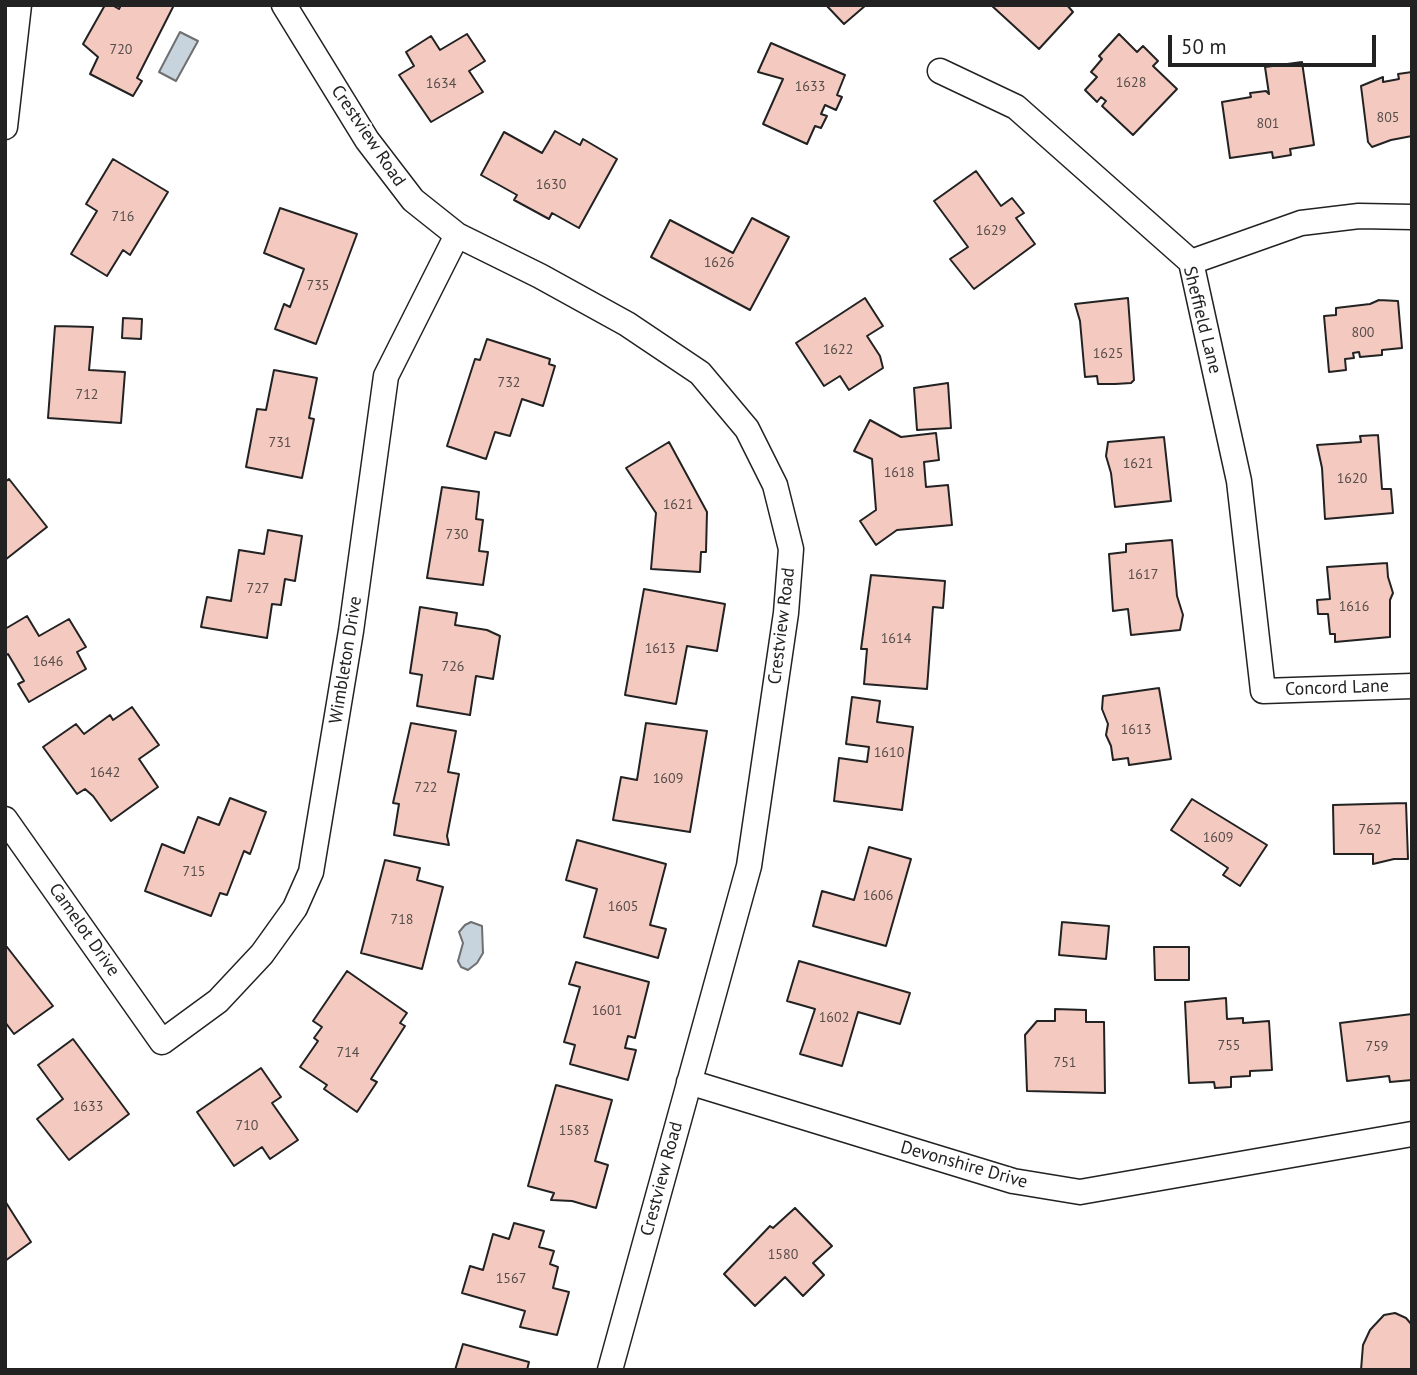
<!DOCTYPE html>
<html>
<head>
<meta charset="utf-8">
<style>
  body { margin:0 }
  #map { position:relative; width:1417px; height:1375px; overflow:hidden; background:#fff; font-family:"PT Sans",sans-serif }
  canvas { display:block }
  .frame { position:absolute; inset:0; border:7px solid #222; pointer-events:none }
  .scale { position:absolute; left:1168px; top:35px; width:208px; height:32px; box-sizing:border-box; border:4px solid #222; border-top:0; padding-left:9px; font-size:21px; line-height:24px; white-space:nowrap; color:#222; -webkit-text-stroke:5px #fff; paint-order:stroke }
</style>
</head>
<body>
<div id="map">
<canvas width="1417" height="1375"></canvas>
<div class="frame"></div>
<div class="scale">50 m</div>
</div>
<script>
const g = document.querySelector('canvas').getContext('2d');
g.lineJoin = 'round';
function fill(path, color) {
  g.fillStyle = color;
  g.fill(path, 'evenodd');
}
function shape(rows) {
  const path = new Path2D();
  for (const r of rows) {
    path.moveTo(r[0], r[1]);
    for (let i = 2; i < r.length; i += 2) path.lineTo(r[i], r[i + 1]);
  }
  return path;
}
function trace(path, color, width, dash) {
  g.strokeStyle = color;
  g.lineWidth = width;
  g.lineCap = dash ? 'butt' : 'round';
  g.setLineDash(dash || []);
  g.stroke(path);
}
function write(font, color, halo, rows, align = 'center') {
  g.font = font + ' "PT Sans",sans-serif';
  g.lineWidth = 5;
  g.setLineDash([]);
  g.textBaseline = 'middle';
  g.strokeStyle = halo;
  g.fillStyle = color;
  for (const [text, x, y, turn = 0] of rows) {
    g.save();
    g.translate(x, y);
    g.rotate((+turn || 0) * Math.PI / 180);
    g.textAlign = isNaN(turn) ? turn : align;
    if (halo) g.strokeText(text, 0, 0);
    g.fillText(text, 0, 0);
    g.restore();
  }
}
const water = shape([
  [180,32,198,41,176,81,159,72,180,32],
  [471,922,482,926,483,953,477,963,468,970,461,967,458,961,463,943,459,932,465,925,471,922]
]);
const building = shape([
  [105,5,112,5,119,9,121,5,174,5,137,78,142,81,133,96,90,74,98,57,83,44,105,5],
  [826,5,866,5,844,24,826,5],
  [991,5,1067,5,1073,12,1039,49,991,5],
  [467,34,485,61,469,71,483,92,431,122,399,75,414,66,406,52,431,36,440,50,467,34],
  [1119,34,1137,52,1143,46,1158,61,1153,66,1177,89,1133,135,1102,106,1106,101,1101,97,1097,102,1085,90,1097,77,1091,72,1102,59,1099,56,1119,34],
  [771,43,845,75,837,95,842,97,836,110,825,105,821,114,827,116,821,128,815,126,807,144,763,124,783,79,758,72,771,43],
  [1302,62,1314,145,1290,149,1291,155,1273,158,1272,152,1230,158,1222,102,1251,97,1250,93,1266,91,1269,94,1265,67,1302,62],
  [1412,72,1412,136,1391,140,1372,147,1368,142,1361,86,1383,77,1383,82,1399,79,1398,74,1412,72],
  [555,131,580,145,583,139,617,159,579,228,552,213,549,219,514,200,517,195,481,175,504,132,542,153,555,131],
  [113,159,168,192,130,255,123,250,107,276,71,254,97,211,86,204,113,159],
  [976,171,1001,206,1012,198,1024,213,1016,218,1035,244,974,289,950,259,968,247,934,201,976,171],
  [280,208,357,234,316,344,275,329,284,304,290,307,304,269,264,253,280,208],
  [752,218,789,237,750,310,651,257,670,220,733,253,752,218],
  [865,298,883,326,867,336,880,356,883,368,849,390,840,376,824,386,796,343,865,298],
  [1128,298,1134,380,1131,383,1115,384,1098,384,1097,376,1085,377,1080,321,1075,304,1128,298],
  [1379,300,1398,301,1402,348,1382,350,1382,355,1360,357,1359,352,1353,353,1354,358,1345,359,1346,370,1329,372,1324,316,1336,315,1336,308,1370,304,1379,300],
  [123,318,142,319,141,339,122,338,123,318],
  [55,326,93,327,89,370,125,372,121,423,48,418,55,326],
  [487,339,550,359,549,364,555,366,543,406,522,399,510,436,495,432,486,459,447,446,475,359,480,360,487,339],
  [274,370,317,378,309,418,314,419,302,478,246,467,257,409,266,410,274,370],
  [948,383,951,428,917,430,914,388,948,383],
  [870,420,901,437,936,433,939,460,924,462,926,487,948,485,952,525,897,530,876,545,860,521,876,510,872,459,854,451,870,420],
  [1378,435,1382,489,1391,489,1393,513,1325,519,1322,468,1317,445,1361,442,1360,436,1378,435],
  [1164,437,1171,501,1115,507,1111,473,1106,456,1108,442,1164,437],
  [669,442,707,512,706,552,701,552,700,572,651,569,656,513,626,468,669,442],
  [9,479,47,527,5,560,5,482,9,479],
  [442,487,479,492,476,519,483,520,479,551,488,552,483,585,427,578,442,487],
  [268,530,302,536,295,581,285,579,281,605,272,604,267,638,201,627,207,597,231,601,239,550,264,554,268,530],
  [1172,540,1177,596,1183,615,1180,630,1131,635,1128,609,1113,611,1109,554,1126,552,1126,544,1172,540],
  [1387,563,1388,577,1393,593,1390,600,1390,637,1335,642,1335,634,1330,634,1328,614,1318,614,1317,600,1330,599,1327,567,1387,563],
  [871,575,945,581,943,608,933,607,927,689,864,684,867,649,861,649,871,575],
  [644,589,725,604,717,651,687,646,676,704,625,695,644,589],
  [420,607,457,613,455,625,487,630,500,636,493,679,476,676,470,715,417,706,422,675,410,673,420,607],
  [27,616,39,636,69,619,86,647,77,652,86,669,29,702,18,684,24,681,8,654,5,656,5,629,27,616],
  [1159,688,1171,759,1129,765,1128,758,1113,760,1111,746,1106,735,1108,724,1102,709,1103,696,1159,688],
  [852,697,880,701,877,722,913,727,902,810,834,801,839,758,867,762,869,747,846,744,852,697],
  [132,707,159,745,139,759,158,787,111,821,93,796,85,789,77,794,43,747,76,724,84,734,110,715,113,720,132,707],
  [411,723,456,731,448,772,459,774,447,836,449,845,394,835,399,804,393,803,411,723],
  [646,723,707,731,690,832,613,820,621,777,637,780,646,723],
  [230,798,266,812,250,854,244,851,227,895,220,893,211,916,145,891,162,844,184,853,198,817,219,825,230,798],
  [1192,799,1267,845,1240,886,1223,875,1228,868,1171,830,1192,799],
  [1406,803,1408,859,1394,859,1373,864,1373,854,1334,854,1333,805,1406,803],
  [577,840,666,864,650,925,666,929,658,958,584,937,597,889,566,880,577,840],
  [869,847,911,859,886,946,813,926,822,891,854,900,869,847],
  [385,860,420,868,417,880,443,887,422,969,361,953,385,860],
  [1062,922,1109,926,1106,959,1059,955,1062,922],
  [7,947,53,1006,14,1034,5,1022,5,949,7,947],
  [1154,947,1189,947,1189,980,1155,980,1154,947],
  [799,961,910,993,900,1024,858,1012,842,1066,800,1054,815,1009,787,1001,799,961],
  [576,962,649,982,635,1038,628,1036,625,1048,636,1050,628,1080,570,1064,575,1045,564,1042,580,987,569,984,576,962],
  [347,971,407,1013,400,1023,405,1026,371,1079,377,1082,357,1112,324,1089,327,1085,300,1067,318,1041,314,1038,322,1027,313,1021,347,971],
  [1226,998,1227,1019,1243,1018,1243,1023,1269,1021,1272,1070,1250,1071,1250,1076,1231,1077,1231,1087,1215,1088,1214,1082,1189,1083,1185,1002,1226,998],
  [1055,1009,1086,1010,1086,1022,1104,1022,1105,1093,1027,1091,1025,1035,1037,1021,1055,1021,1055,1009],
  [1412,1014,1412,1080,1390,1082,1389,1076,1347,1081,1340,1023,1412,1014],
  [73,1039,129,1114,69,1160,37,1119,63,1099,38,1065,73,1039],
  [261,1068,281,1097,272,1103,298,1140,270,1159,262,1147,234,1166,197,1112,261,1068],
  [556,1085,612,1100,595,1161,608,1165,596,1208,572,1201,551,1200,554,1193,528,1186,556,1085],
  [5,1201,31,1242,5,1261,5,1201],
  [795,1208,832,1246,813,1263,824,1275,803,1296,785,1277,755,1306,724,1274,770,1226,773,1228,795,1208],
  [514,1223,544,1231,539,1247,554,1251,550,1264,558,1267,553,1288,569,1292,557,1335,520,1327,525,1311,462,1293,470,1266,483,1270,493,1234,509,1239,514,1223],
  [1395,1313,1406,1318,1412,1325,1412,1370,1361,1370,1363,1345,1370,1330,1384,1315,1395,1313],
  [463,1344,529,1362,527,1370,455,1370,463,1344]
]);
const minor = shape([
  [284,5,367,140,413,200,457,235,540,276,627,324,700,373,747,429,775,485,791,549,786,613,749,866,610,1370],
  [940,71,1016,107,1191,262,1239,481,1263,691,1412,686],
  [5,127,19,5],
  [1191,262,1301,223,1359,216,1412,217],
  [5,819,162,1042,218,1001,262,954,295,908,311,872,351,631,386,376,457,235],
  [689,1082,1013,1181,1080,1192,1412,1134]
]);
const numberNames = [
  ["720",121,50],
  ["1628",1131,83],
  ["1634",441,84],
  ["1633",810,87],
  ["805",1388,118],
  ["801",1268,124],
  ["1630",551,185],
  ["716",123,217],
  ["1629",991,231],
  ["1626",719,263],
  ["735",318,286],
  ["800",1363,333],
  ["1622",838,350],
  ["1625",1108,354],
  ["732",509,383],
  ["712",87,395],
  ["731",280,443],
  ["1621",1138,464],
  ["1618",899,473],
  ["1620",1352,479],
  ["1621",678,505],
  ["730",457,535],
  ["1617",1143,575],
  ["727",258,589],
  ["1616",1354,607],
  ["1614",896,639],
  ["1613",660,649],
  ["1646",48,662],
  ["726",453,667],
  ["1613",1136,730],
  ["1610",889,753],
  ["1642",105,773],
  ["1609",668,779],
  ["722",426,788],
  ["762",1370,830],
  ["1609",1218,838],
  ["715",194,872],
  ["1606",878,896],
  ["1605",623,907],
  ["718",402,920],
  ["1601",607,1011],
  ["1602",834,1018],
  ["755",1229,1046],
  ["759",1377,1047],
  ["714",348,1053],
  ["751",1065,1063],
  ["1633",88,1107],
  ["710",247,1126],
  ["1583",574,1131],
  ["1580",783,1255],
  ["1567",511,1279]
];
const streetNames = [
  ["Crestview Road",368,136,56],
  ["Sheffield Lane",1202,320,76],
  ["Crestview Road",782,626,-83],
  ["Wimbleton Drive",346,660,-81],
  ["Concord Lane",1337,688,-2],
  ["Camelot Drive",84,930,55],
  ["Devonshire Drive",964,1165,16],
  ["Crestview Road",662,1179,-75]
];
fill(water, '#c7d3dd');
trace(water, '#6f6f6f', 2);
fill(building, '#f3c9c0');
trace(building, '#222', 2);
trace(minor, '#222', 27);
trace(minor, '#fff', 24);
write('14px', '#564c4a', null, numberNames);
write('18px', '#222', '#fff', streetNames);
</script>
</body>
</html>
